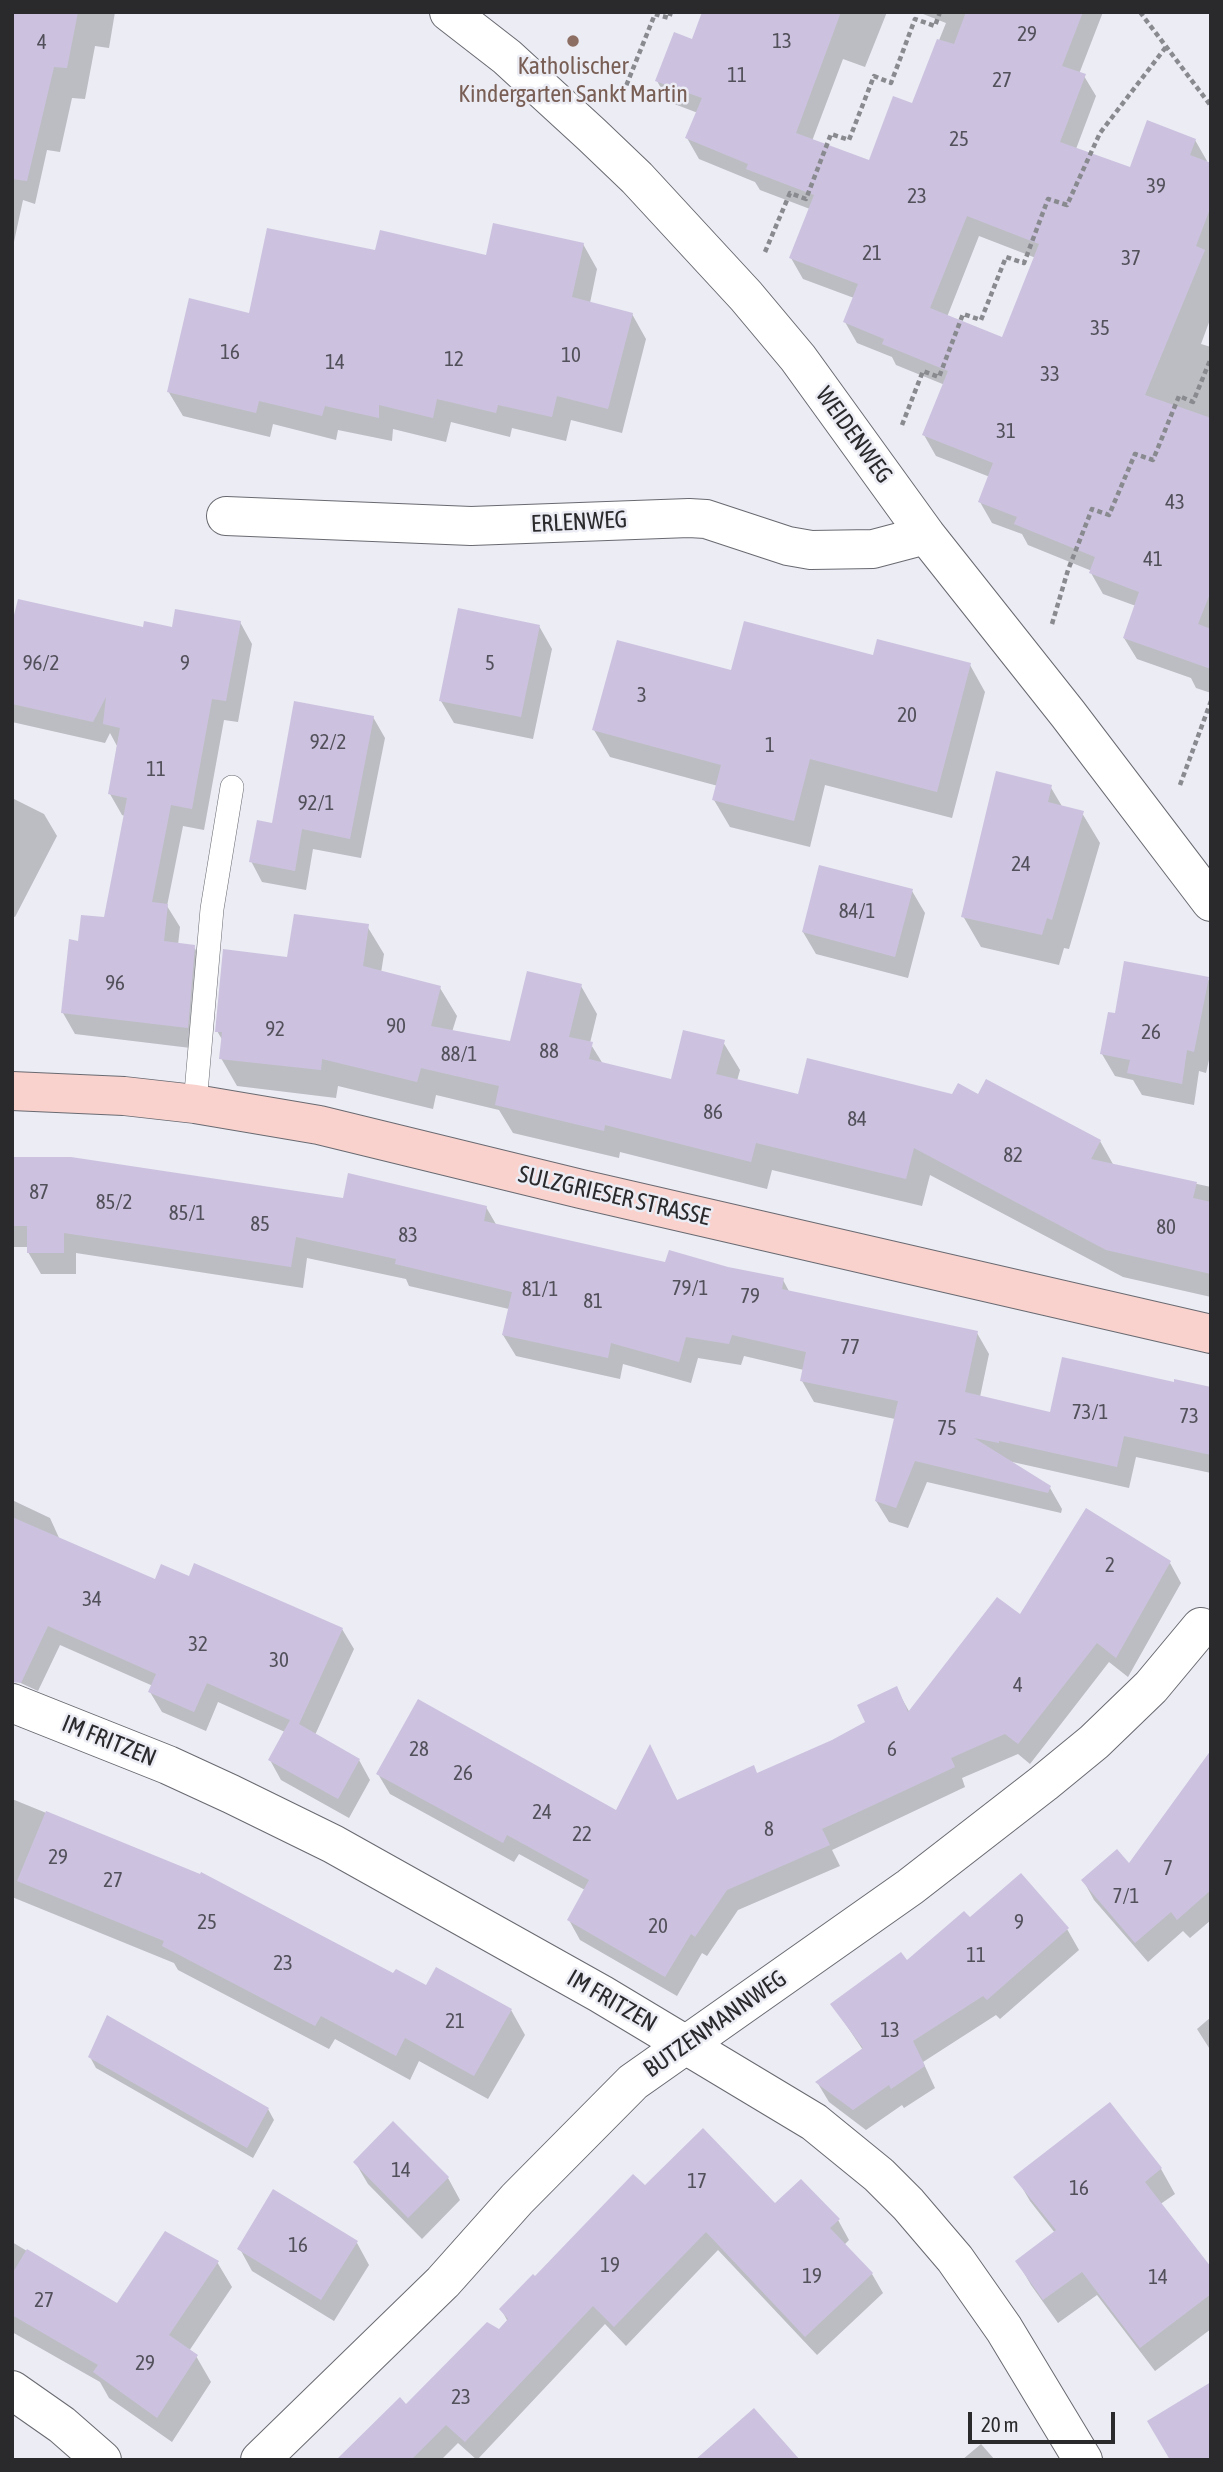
<!DOCTYPE html>
<html>
<head>
<meta charset="utf-8">
<style>
  body { margin:0 }
  #map { position:relative; width:1223px; height:2472px; overflow:hidden; background:#ebecf4; font-family:"Asap Condensed",sans-serif }
  canvas { display:block }
  .frame { position:absolute; inset:0; border:14px solid #2a2a2d; pointer-events:none }
  .scale { position:absolute; left:968px; top:2412px; width:147px; height:32px; box-sizing:border-box; border:4px solid #2a2a2d; border-top:0; padding-left:9px; font-size:21px; line-height:24px; white-space:nowrap; color:#2a2a2d; -webkit-text-stroke:5px #ebecf4; paint-order:stroke }
</style>
</head>
<body>
<div id="map">
<canvas width="1223" height="2472"></canvas>
<div class="frame"></div>
<div class="scale">20 m</div>
</div>
<script>
const g = document.querySelector('canvas').getContext('2d');
g.lineJoin = 'round';
function fill(path, color) {
  g.fillStyle = color;
  g.fill(path, 'evenodd');
}
function shape(rows) {
  const path = new Path2D();
  for (const r of rows) {
    path.moveTo(r[0], r[1]);
    for (let i = 2; i < r.length; i += 2) path.lineTo(r[i], r[i + 1]);
  }
  return path;
}
function trace(path, color, width, dash) {
  g.strokeStyle = color;
  g.lineWidth = width;
  g.lineCap = dash ? 'butt' : 'round';
  g.setLineDash(dash || []);
  g.stroke(path);
}
function write(font, color, halo, rows, align = 'center') {
  g.font = font + ' "Asap Condensed",sans-serif';
  g.lineWidth = 5;
  g.setLineDash([]);
  g.textBaseline = 'middle';
  g.strokeStyle = halo;
  g.fillStyle = color;
  for (const [text, x, y, turn = 0] of rows) {
    g.save();
    g.translate(x, y);
    g.rotate((+turn || 0) * Math.PI / 180);
    g.textAlign = isNaN(turn) ? turn : align;
    if (halo) g.strokeText(text, 0, 0);
    g.fillText(text, 0, 0);
    g.restore();
  }
}
const shadow = shape([
  [12,12,115,12,109,48,95,46,85,99,72,98,60,152,47,150,35,204,23,200,12,251],
  [704,12,887,12,865,67,843,59,812,141,870,162,913,105,946,23,918,12,1103,12,1079,74,1084,76,1096,96,1076,149,1131,169,1195,140,1207,161,1206,163,1211,165,1211,317,1201,344,1211,347,1211,693,1196,688,1191,678,1137,659,1124,638,1136,606,1103,594,1091,573,1092,571,1028,545,1022,534,992,523,980,502,990,477,936,456,924,435,945,385,896,365,892,357,857,343,845,322,854,298,803,279,791,258,810,209,760,190,755,182,699,159,687,138,698,113,669,102,657,81,693,41],
  [979,236,1036,258,1003,340,947,317],
  [583,244,597,269,590,303,632,314,646,339,622,433,571,420,566,441,512,428,510,437,451,422,446,442,393,429,392,441,338,430,336,440,273,424,270,437,183,416,168,391,251,315,376,252,487,257],
  [240,622,252,644,238,722,224,720,204,830,183,826,167,906,180,927,178,945,194,947,206,968,199,1049,75,1034,63,1013,79,943,105,919,125,816,122,815,110,794,117,746,110,733,105,743,12,722,12,630,174,629],
  [539,626,552,649,533,739,454,723,441,701],
  [875,657,970,665,985,692,952,818,825,785,810,847,730,827,714,800,718,786,610,757,594,730,733,672],
  [373,717,385,738,361,858,313,849,306,890,262,882,251,861,274,825],
  [1050,786,1063,808,1082,813,1100,843,1069,949,1064,948,1059,965,981,947,963,916],
  [12,798,44,814,57,836,15,917,12,916],
  [912,891,925,913,908,978,816,954,803,932],
  [367,926,384,954,381,973,440,988,457,1016,452,1032,511,1043,581,986,597,1014,590,1043,603,1064,672,1081,723,1042,740,1070,737,1081,799,1096,979,1096,1100,1141,1114,1166,1211,1187,1211,1297,1123,1277,930,1175,922,1206,772,1170,767,1189,620,1152,619,1158,513,1133,499,1110,436,1095,433,1109,338,1086,336,1098,237,1086,221,1058,223,1041,217,1031,289,959],
  [1208,979,1211,984,1211,1051,1206,1073,1199,1071,1194,1105,1142,1095,1133,1080,1115,1076,1102,1054,1117,1015],
  [12,1159,344,1200,486,1207,497,1226,666,1265,728,1268,783,1280,790,1293,977,1333,989,1354,980,1397,1051,1414,1211,1390,1211,1473,1136,1457,1129,1488,1008,1461,1050,1488,1062,1509,1061,1513,927,1482,908,1528,889,1522,876,1501,895,1419,814,1402,802,1381,804,1370,744,1356,741,1365,698,1358,691,1383,623,1364,620,1379,516,1356,503,1335,509,1309,409,1286,406,1279,307,1258,303,1288,76,1253,76,1274,41,1274,28,1252,28,1247,12,1247],
  [12,1500,50,1518,60,1540,156,1581,342,1629,354,1649,315,1735,359,1760,370,1780,349,1818,281,1780,270,1760,285,1732,218,1702,206,1731,162,1712,150,1692,153,1686,60,1645,38,1691,12,1679],
  [1170,1563,1181,1583,1128,1677,1109,1662,1030,1764,1018,1754,962,1778,965,1787,832,1850,840,1866,738,1910,707,1956,702,1953,677,1996,580,1940,569,1920,585,1890,519,1854,514,1862,390,1794,378,1774,617,1812,650,1748,678,1802,757,1774,832,1741,867,1723,896,1688,910,1713,1020,1617],
  [1211,1768,1211,1920,1190,1938,1183,1931,1148,1962,1094,1900,1083,1880,1129,1866],
  [12,1799,201,1876,394,1976,426,1987,511,2010,525,2035,488,2099,419,2061,410,2080,335,2039,329,2049,178,1970,174,1963,12,1897],
  [970,1919,1067,1929,1079,1950,1000,2019,996,2015,923,2062,935,2088,904,2108,902,2105,866,2130,829,2102,817,2082,863,2050,832,2004,906,1963],
  [1211,2017,1211,2051,1197,2029],
  [90,2057,268,2109,274,2120,253,2158,96,2068],
  [1110,2104,1161,2169,1175,2194,1159,2205,1211,2270,1211,2329,1155,2371,1097,2295,1058,2323,1031,2285,1017,2261,1055,2233,1030,2201,1016,2177],
  [355,2162,448,2178,460,2200,422,2239,368,2184],
  [645,2187,775,2206,838,2220,849,2240,844,2245,872,2274,883,2293,817,2355,718,2250,626,2346,605,2324,477,2460,458,2443,441,2460,353,2460,406,2406,500,2332,508,2322,501,2309],
  [12,2242,118,2306,217,2262,232,2287,189,2351,196,2356,211,2382,172,2442,109,2398,100,2382,12,2332],
  [357,2243,369,2265,334,2321,252,2271,240,2249],
  [981,2444,995,2460,962,2460]
]);
const building = shape([
  [12,12,78,12,67,68,54,67,27,181,12,179],
  [702,12,841,12,796,133,869,160,893,96,912,103,937,39,954,44,966,12,1083,12,1062,66,1086,74,1060,142,1130,167,1147,120,1196,139,1190,155,1211,163,1211,206,1196,246,1205,250,1145,395,1211,418,1211,591,1198,624,1211,629,1211,669,1123,638,1139,592,1089,573,1095,557,1014,524,1017,517,978,502,993,463,922,435,948,371,882,344,884,339,843,322,858,284,789,258,814,195,746,169,748,164,685,138,702,98,655,81,674,32,692,39],
  [967,216,1039,244,1002,337,930,308],
  [493,223,584,243,572,297,633,313,608,409,557,396,552,417,498,405,496,413,437,399,433,418,379,405,379,418,325,406,322,416,259,401,256,413,167,392,189,298,249,313,267,228,375,250,380,230,486,255],
  [18,599,143,627,144,621,172,627,175,609,241,621,226,701,212,699,192,809,171,805,152,902,168,904,164,941,195,945,188,1028,61,1013,69,939,78,941,81,915,104,917,127,798,108,794,120,728,103,724,106,697,93,722,12,704,12,623],
  [458,608,540,625,521,717,439,701],
  [744,621,873,655,877,639,971,663,937,792,810,759,794,821,712,800,721,765,592,730,617,640,731,670],
  [294,701,374,716,350,839,302,829,295,871,249,862,257,820,272,823],
  [996,771,1052,785,1048,802,1084,811,1052,920,1047,918,1042,935,961,917],
  [819,865,913,889,895,957,802,932],
  [294,914,369,924,363,966,441,986,431,1026,510,1041,527,971,582,984,569,1037,593,1042,589,1059,671,1079,683,1030,725,1040,716,1074,798,1094,807,1058,952,1094,958,1083,978,1094,986,1079,1101,1140,1091,1159,1197,1182,1193,1198,1211,1202,1211,1274,1106,1250,914,1148,906,1179,756,1143,751,1162,605,1125,604,1131,495,1105,499,1086,421,1068,417,1082,322,1059,321,1070,219,1059,222,1032,215,1032,223,949,287,957],
  [1124,961,1209,977,1194,1052,1187,1050,1182,1084,1127,1073,1130,1060,1100,1054,1108,1012,1115,1013],
  [12,1157,71,1157,343,1198,348,1173,487,1206,484,1221,665,1262,669,1250,728,1267,784,1278,782,1289,978,1331,965,1392,1050,1412,1062,1357,1174,1382,1174,1379,1211,1387,1211,1455,1124,1436,1117,1467,999,1441,999,1443,974,1438,1051,1486,1048,1493,915,1461,896,1508,875,1501,898,1401,800,1381,806,1352,732,1335,729,1344,686,1337,679,1362,611,1343,608,1358,502,1335,512,1292,395,1264,396,1259,296,1237,291,1267,64,1233,64,1253,27,1253,27,1226,12,1226],
  [1086,1508,1171,1561,1116,1658,1097,1643,1018,1744,1005,1734,951,1758,955,1767,822,1829,830,1845,727,1890,695,1937,691,1934,665,1977,567,1920,589,1880,507,1835,503,1843,376,1774,418,1699,616,1810,650,1744,677,1800,754,1765,757,1773,832,1740,865,1722,857,1705,897,1686,908,1712,997,1597,1020,1614],
  [12,1517,155,1579,161,1564,189,1576,194,1563,343,1628,299,1724,360,1759,338,1799,268,1760,290,1720,207,1683,194,1712,148,1692,156,1674,48,1626,21,1683,12,1682],
  [1211,1750,1211,1890,1177,1920,1171,1912,1135,1943,1081,1880,1117,1849,1129,1863],
  [46,1811,200,1874,201,1872,393,1973,396,1969,426,1985,436,1967,512,2009,474,2076,405,2038,396,2056,321,2016,315,2026,162,1946,164,1941,17,1881],
  [1021,1873,1069,1928,987,2000,983,1996,913,2041,925,2066,891,2089,889,2085,853,2110,815,2082,863,2048,830,2004,901,1952,907,1960,964,1911,970,1917],
  [107,2015,269,2108,247,2148,88,2057],
  [1110,2102,1162,2168,1145,2182,1211,2267,1211,2294,1140,2348,1082,2272,1043,2300,1015,2261,1056,2230,1013,2177],
  [393,2121,449,2177,408,2218,353,2162],
  [703,2128,775,2203,801,2179,840,2219,830,2228,873,2273,805,2337,706,2232,614,2327,593,2306,465,2442,446,2425,411,2460,336,2460,400,2397,406,2404,487,2322,499,2329,508,2319,499,2309,533,2274,535,2276,633,2174,645,2185],
  [273,2189,358,2241,321,2300,237,2249],
  [165,2231,219,2261,169,2335,198,2355,157,2418,93,2372,98,2365,12,2315,12,2274,27,2249,117,2303],
  [1211,2382,1211,2460,1170,2460,1147,2421],
  [754,2408,800,2460,695,2460]
]);
const path = shape([
  [1140,12,1211,106],
  [620,101,655,14,669,18,671,12],
  [765,252,790,193,806,199,831,134,849,140,874,76,891,83,915,19,935,26,940,12],
  [902,425,923,371,939,377,963,314,981,320,1006,257,1024,263,1048,199,1067,205,1100,133,1166,47],
  [1052,624,1068,570,1092,509,1109,515,1135,454,1153,460,1179,396,1193,402,1211,358],
  [1180,785,1211,701]
]);
const service = shape([
  [195,1104,212,909,232,787]
]);
const minor = shape([
  [449,12,507,57,592,135,637,178,746,296,798,358,926,535,1068,714,1211,902],
  [226,516,471,526,689,518,706,519,788,546,811,550,873,549,926,535],
  [12,1703,168,1765,231,1794,333,1844,601,1994,814,2122,879,2175,908,2204,955,2259,1004,2329,1083,2460],
  [260,2460,443,2282,517,2199,633,2082,910,1887,1044,1783,1094,1742,1151,1687,1201,1627]
]);
const tertiary = shape([
  [12,2390,62,2425,102,2460]
]);
const secondary = shape([
  [12,1091,124,1096,195,1104,319,1125,581,1189,1211,1334]
]);
const markers = [
  [573,41,7,"#8d6e63"]
];
const numberNames = [
  ["29",1027,34],
  ["13",782,41],
  ["4",42,42],
  ["11",737,75],
  ["27",1002,80],
  ["25",959,139],
  ["39",1156,186],
  ["23",917,196],
  ["21",872,253],
  ["37",1131,258],
  ["35",1100,328],
  ["16",230,352],
  ["10",571,355],
  ["12",454,359],
  ["14",335,362],
  ["33",1050,374],
  ["31",1006,431],
  ["43",1175,502],
  ["41",1153,559],
  ["96/2",41,663],
  ["9",185,663],
  ["5",490,663],
  ["3",642,695],
  ["20",907,715],
  ["92/2",328,742],
  ["1",770,745],
  ["11",156,769],
  ["92/1",316,803],
  ["24",1021,864],
  ["84/1",857,911],
  ["96",115,983],
  ["90",396,1026],
  ["92",275,1029],
  ["26",1151,1032],
  ["88",549,1051],
  ["88/1",459,1054],
  ["86",713,1112],
  ["84",857,1119],
  ["82",1013,1155],
  ["87",39,1192],
  ["85/2",114,1202],
  ["85/1",187,1213],
  ["85",260,1224],
  ["80",1166,1227],
  ["83",408,1235],
  ["79/1",690,1288],
  ["81/1",540,1289],
  ["79",750,1296],
  ["81",593,1301],
  ["77",850,1347],
  ["73/1",1090,1412],
  ["73",1189,1416],
  ["75",947,1428],
  ["2",1110,1565],
  ["34",92,1599],
  ["32",198,1644],
  ["30",279,1660],
  ["4",1018,1685],
  ["28",419,1749],
  ["6",892,1749],
  ["26",463,1773],
  ["24",542,1812],
  ["8",769,1829],
  ["22",582,1834],
  ["29",58,1857],
  ["7",1168,1868],
  ["27",113,1880],
  ["7/1",1126,1896],
  ["25",207,1922],
  ["9",1019,1922],
  ["20",658,1926],
  ["11",976,1955],
  ["23",283,1963],
  ["21",455,2021],
  ["13",890,2030],
  ["14",401,2170],
  ["17",697,2181],
  ["16",1079,2188],
  ["16",298,2245],
  ["19",610,2265],
  ["19",812,2276],
  ["14",1158,2277],
  ["27",44,2300],
  ["29",145,2363],
  ["23",461,2397]
];
const educationNames = [
  ["Katholischer",573,66],
  ["Kindergarten Sankt Martin",573,94]
];
const streetNames = [
  ["WEIDENWEG",854,435,54],
  ["ERLENWEG",579,522,-3],
  ["SULZGRIESER STRASSE",614,1196,13],
  ["IM FRITZEN",109,1741,22],
  ["IM FRITZEN",612,2001,30],
  ["BUTZENMANNWEG",715,2024,-35]
];
fill(shadow, '#0003');
fill(building, '#ccc2df');
trace(service, '#696a71', 24);
trace(minor, '#696a71', 40);
trace(tertiary, '#696a71', 40);
trace(secondary, '#696a71', 40);
trace(path, '#898a8f', 4.5, [5, 3.5]);
trace(service, '#fff', 23);
trace(minor, '#fff', 38);
trace(tertiary, '#fff', 38);
trace(secondary, '#fad2cd', 38);
for (const [x, y, r, color] of markers) {
  const dot = new Path2D();
  dot.arc(x, y, r, 0, 2 * Math.PI);
  g.fillStyle = color;
  g.fill(dot);
  trace(dot, '#ebecf4', 2.5);
}
write('21px', '#52505a', null, numberNames);
write('24px', '#785e54', '#ebecf4', educationNames);
write('24px', '#2a2a2d', '#ebecf4', streetNames);
</script>
</body>
</html>
